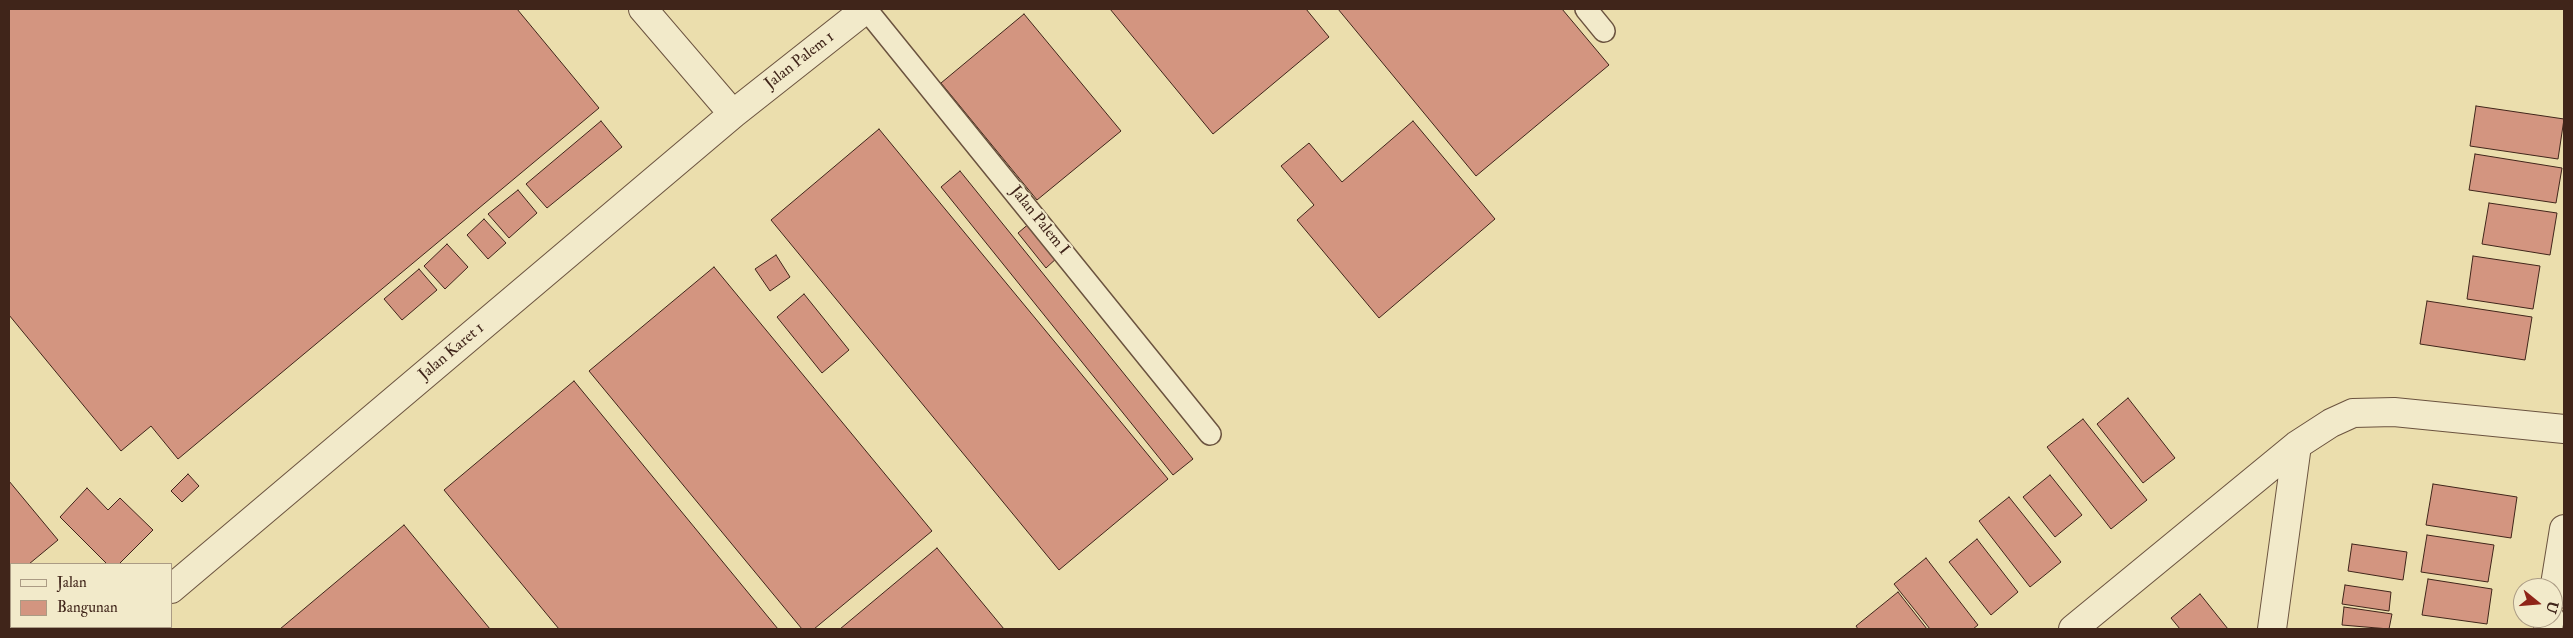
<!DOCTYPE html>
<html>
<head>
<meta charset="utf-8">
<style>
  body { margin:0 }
  #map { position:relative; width:2573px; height:638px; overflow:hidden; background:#ebdead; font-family:"IM FELL Double Pica",serif }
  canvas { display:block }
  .frame { position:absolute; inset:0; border:10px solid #40251a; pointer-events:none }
  .legend { position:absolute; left:10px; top:563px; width:162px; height:65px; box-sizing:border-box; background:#f2eaca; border:1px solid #ab9b84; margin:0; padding:6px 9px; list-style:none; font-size:15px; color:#40251a }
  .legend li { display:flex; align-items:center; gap:10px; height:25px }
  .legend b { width:25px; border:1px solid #ab9b84 }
  .north { position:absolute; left:2513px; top:578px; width:50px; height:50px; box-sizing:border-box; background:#f2eaca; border:1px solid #ab9b84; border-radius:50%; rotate:107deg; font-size:14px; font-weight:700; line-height:20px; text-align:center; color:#40251a }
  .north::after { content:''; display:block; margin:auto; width:18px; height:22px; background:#8f2418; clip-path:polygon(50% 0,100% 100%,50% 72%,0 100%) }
</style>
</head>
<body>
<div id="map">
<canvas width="2573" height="638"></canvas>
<div class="frame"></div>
<ul class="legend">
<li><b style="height:6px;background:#f2eaca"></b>Jalan</li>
<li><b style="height:14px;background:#d39580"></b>Bangunan</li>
</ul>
<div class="north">U</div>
</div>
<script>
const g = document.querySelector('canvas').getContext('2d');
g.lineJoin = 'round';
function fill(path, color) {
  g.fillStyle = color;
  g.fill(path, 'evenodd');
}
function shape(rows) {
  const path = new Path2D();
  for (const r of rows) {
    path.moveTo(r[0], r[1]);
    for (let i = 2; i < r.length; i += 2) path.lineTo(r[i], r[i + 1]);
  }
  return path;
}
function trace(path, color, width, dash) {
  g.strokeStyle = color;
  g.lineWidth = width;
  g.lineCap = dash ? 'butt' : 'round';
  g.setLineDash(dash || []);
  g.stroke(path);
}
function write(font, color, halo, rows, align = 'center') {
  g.font = font + ' "IM FELL Double Pica",serif';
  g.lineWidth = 4.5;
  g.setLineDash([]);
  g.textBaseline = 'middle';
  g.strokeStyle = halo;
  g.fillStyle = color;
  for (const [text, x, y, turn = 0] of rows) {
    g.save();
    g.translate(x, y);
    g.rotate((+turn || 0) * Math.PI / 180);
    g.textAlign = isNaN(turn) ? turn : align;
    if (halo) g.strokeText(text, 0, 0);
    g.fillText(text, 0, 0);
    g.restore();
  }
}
const building = shape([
  [9,9,517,9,599,108,178,459,151,426,121,451,9,315,9,9],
  [1110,9,1306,9,1329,37,1213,134,1110,9],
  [1338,9,1562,9,1609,65,1476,176,1338,9],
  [1024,14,1121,131,1037,200,941,83,1024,14],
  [2476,106,2564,119,2558,159,2470,146,2476,106],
  [601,121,622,147,547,208,526,184,601,121],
  [1413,121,1495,219,1379,318,1297,220,1314,205,1281,166,1309,143,1342,182,1413,121],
  [879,129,1168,479,1059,570,771,220,879,129],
  [2475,154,2562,168,2556,203,2469,190,2475,154],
  [960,171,1193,459,1173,475,941,187,960,171],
  [518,190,537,213,509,238,488,214,518,190],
  [2489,203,2557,213,2550,255,2482,244,2489,203],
  [484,219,506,243,488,259,467,235,484,219],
  [1031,222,1058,257,1046,268,1018,233,1031,222],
  [447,244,468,267,445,289,424,266,447,244],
  [776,255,790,277,770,291,755,269,776,255],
  [2473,256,2540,266,2533,309,2467,299,2473,256],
  [714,267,932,531,814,629,802,629,589,371,714,267],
  [419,269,437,290,402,320,384,299,419,269],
  [804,294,849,350,822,373,777,317,804,294],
  [2427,301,2532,317,2525,360,2420,344,2427,301],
  [574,381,778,629,559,629,444,490,574,381],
  [2128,398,2175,458,2143,483,2097,424,2128,398],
  [2083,419,2147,500,2111,529,2047,447,2083,419],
  [188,474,199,486,182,502,171,491,188,474],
  [2050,475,2082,515,2055,537,2023,497,2050,475],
  [9,481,58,540,29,564,11,564,11,620,9,622,9,481],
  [2433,484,2517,497,2511,538,2426,525,2433,484],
  [87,488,108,510,120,498,153,530,119,564,107,564,60,517,87,488],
  [2009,497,2061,562,2030,587,1979,521,2009,497],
  [404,525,490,629,280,629,404,525],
  [2427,535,2494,545,2488,582,2421,572,2427,535],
  [1977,539,2018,592,1991,615,1949,562,1977,539],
  [2352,544,2407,552,2403,580,2348,571,2352,544],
  [937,548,1004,629,840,629,937,548],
  [1926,558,1978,625,1973,629,1930,629,1894,584,1926,558],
  [2428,579,2492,589,2487,624,2422,615,2428,579],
  [2345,585,2391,592,2389,611,2342,604,2345,585],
  [1898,592,1927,629,1858,629,1856,626,1898,592],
  [2200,594,2228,629,2180,629,2171,618,2200,594],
  [2344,607,2392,614,2389,629,2342,625,2344,607]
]);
const service = shape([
  [866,9,1210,434],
  [1586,9,1604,31]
]);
const minor = shape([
  [643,9,733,114],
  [171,589,733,114,866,9],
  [2553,597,2564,529],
  [124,629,127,627],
  [2073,629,2297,445,2331,423,2353,413,2394,412,2564,429],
  [2272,629,2297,445],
  [2548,629,2550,618]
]);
const streetNames = [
  ["Jalan Palem 1",800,61,-38],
  ["Jalan Palem I",1039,221,51],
  ["Jalan Karet 1",452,352,-40]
];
fill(building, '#d39580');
trace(building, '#40251a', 1);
trace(service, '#6b533f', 24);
trace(minor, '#6b533f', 30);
trace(service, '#f2eaca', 21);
trace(minor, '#f2eaca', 28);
write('16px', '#40251a', '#f2eaca', streetNames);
</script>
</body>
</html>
